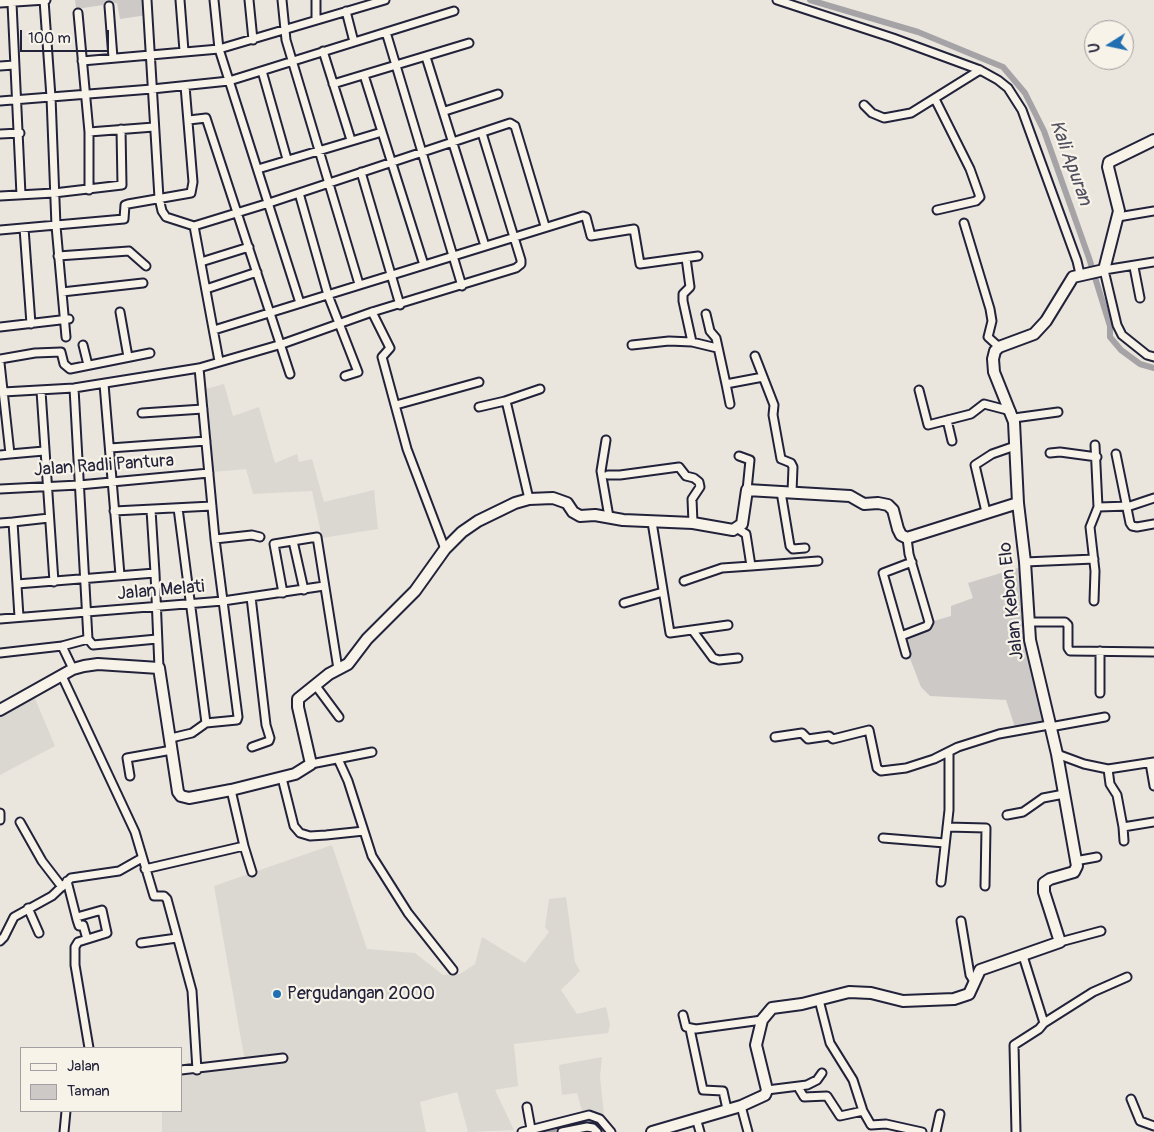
<!DOCTYPE html>
<html>
<head>
<meta charset="utf-8">
<style>
  body { margin:0 }
  #map { position:relative; width:1154px; height:1132px; overflow:hidden; background:#eae6de; font-family:Pangolin,sans-serif }
  canvas { display:block }
  .legend { position:absolute; left:20px; top:1047px; width:162px; height:65px; box-sizing:border-box; background:#f7f3e8; border:1px solid #a29fa3; margin:0; padding:6px 9px; list-style:none; font-size:15px; color:#22223b }
  .legend li { display:flex; align-items:center; gap:10px; height:25px }
  .legend b { width:25px; border:1px solid #a29fa3 }
  .north { position:absolute; left:1084px; top:20px; width:50px; height:50px; box-sizing:border-box; background:#f7f3e8; border:1px solid #a29fa3; border-radius:50%; rotate:260deg; font-size:14px; font-weight:700; line-height:20px; text-align:center; color:#22223b }
  .north::after { content:''; display:block; margin:auto; width:18px; height:22px; background:#1f6fb2; clip-path:polygon(50% 0,100% 100%,50% 72%,0 100%) }
  .scale { position:absolute; left:20px; top:30px; width:89px; height:22px; box-sizing:border-box; border:2px solid #22223b; border-top:0; padding-left:6px; font-size:15px; line-height:18px; white-space:nowrap; color:#22223b; -webkit-text-stroke:4px #f7f3e8; paint-order:stroke }
</style>
</head>
<body>
<div id="map">
<canvas width="1154" height="1132"></canvas>
<ul class="legend">
<li><b style="height:6px;background:#f7f3e8"></b>Jalan</li>
<li><b style="height:14px;background:#cdc9c6"></b>Taman</li>
</ul>
<div class="north">U</div>
<div class="scale">100 m</div>
</div>
<script>
const g = document.querySelector('canvas').getContext('2d');
g.lineJoin = 'round';
function fill(path, color) {
  g.fillStyle = color;
  g.fill(path, 'evenodd');
}
function shape(rows) {
  const path = new Path2D();
  for (const r of rows) {
    path.moveTo(r[0], r[1]);
    for (let i = 2; i < r.length; i += 2) path.lineTo(r[i], r[i + 1]);
  }
  return path;
}
function trace(path, color, width, dash) {
  g.strokeStyle = color;
  g.lineWidth = width;
  g.lineCap = dash ? 'butt' : 'round';
  g.setLineDash(dash || []);
  g.stroke(path);
}
function write(font, color, halo, rows, align = 'center') {
  g.font = font + ' Pangolin,sans-serif';
  g.lineWidth = 4.5;
  g.setLineDash([]);
  g.textBaseline = 'middle';
  g.strokeStyle = halo;
  g.fillStyle = color;
  for (const [text, x, y, turn = 0] of rows) {
    g.save();
    g.translate(x, y);
    g.rotate((+turn || 0) * Math.PI / 180);
    g.textAlign = isNaN(turn) ? turn : align;
    if (halo) g.strokeText(text, 0, 0);
    g.fillText(text, 0, 0);
    g.restore();
  }
}
const built = shape([
  [224,384,233,416,259,407,275,463,297,454,299,462,312,459,324,502,374,490,378,529,322,538,312,491,253,494,246,469,213,472,206,389],
  [34,696,55,746,0,775,0,713],
  [332,845,367,949,415,953,443,975,460,974,475,964,482,937,525,963,549,932,545,927,549,899,566,897,575,962,580,971,561,990,577,1014,606,1007,610,1025,608,1033,514,1044,518,1086,495,1090,514,1130,468,1132,457,1092,420,1102,426,1132,162,1132,162,1111,181,1111,181,1074,245,1062,214,886],
  [602,1057,600,1077,604,1114,582,1111,577,1093,562,1095,559,1065]
]);
const green = shape([
  [75,0,147,0,147,15,120,19,117,3,76,9],
  [1024,566,1025,591,1049,728,1018,736,1006,700,930,696,921,687,904,643,906,629,951,616,951,606,973,598,968,583]
]);
const canal = shape([
  [810,0,918,32,1003,67,1025,93,1044,131,1089,258,1110,326,1110,337,1121,350,1140,364,1154,368],
  [542,1132,590,1120,599,1125,602,1132]
]);
const street = shape([
  [44,0,51,97,56,226,66,337],
  [147,0,159,198,162,211,166,217,194,226,269,203,510,123,515,126,545,226],
  [180,0,184,51],
  [214,0,219,49,300,303],
  [249,0,253,40],
  [282,0,286,40,359,284],
  [316,0,316,19],
  [777,0,893,38,980,70,998,80,1008,88,1022,110,1077,261,1080,274],
  [0,3,46,0],
  [12,3,21,195],
  [109,6,113,58],
  [346,11,354,42],
  [78,13,89,132,89,190],
  [386,32,462,286],
  [323,51,351,140],
  [426,57,485,246],
  [82,61,219,49,385,0],
  [0,66,14,65],
  [262,71,287,159],
  [364,75,424,265],
  [333,84,469,43],
  [935,99,970,169,980,197,976,201,937,210],
  [0,101,152,89,229,81,454,11],
  [864,105,872,113,884,118,911,113,980,70],
  [445,111,498,94],
  [189,120,206,118,290,374],
  [89,132,154,127],
  [0,134,20,133],
  [258,169,382,132],
  [361,172,400,305],
  [299,193,328,295,358,372,345,376],
  [0,196,54,193,122,185,121,129],
  [1118,217,1154,211],
  [964,223,990,309,992,321,988,337,999,347],
  [194,226,219,361],
  [24,228,31,324],
  [0,230,124,219,125,205,128,204,191,193,193,182,185,86],
  [58,256,129,251,146,266],
  [686,258,690,287,683,294,683,301,692,342],
  [201,262,249,247],
  [1154,262,1104,270,1117,325,1122,335,1147,355,1154,357],
  [1134,267,1140,298],
  [206,289,257,272],
  [62,292,143,283],
  [120,312,128,357],
  [372,312,390,348,382,357,407,449,445,549],
  [706,314,710,331,716,338,726,384,763,377],
  [0,327,69,319],
  [214,330,583,216,586,217,591,236,634,229,640,264,698,256],
  [83,345,88,365],
  [632,345,669,341,692,342,717,348],
  [755,356,774,405,773,415,781,459,791,463,793,467,792,492],
  [0,359,35,353,61,352,64,364,70,369,150,353],
  [0,363,10,454,0,455],
  [104,384,120,575],
  [726,384,730,404],
  [74,388,88,639,93,645,157,639],
  [919,390,928,425,971,414,984,404,1011,411],
  [41,391,54,582],
  [3,392,74,388,199,368,282,344,372,312,516,268,521,264,521,260,482,133],
  [505,401,540,389],
  [396,405,479,382],
  [479,407,505,401,507,405,529,499],
  [142,413,203,409],
  [1014,418,1058,412],
  [947,420,952,441],
  [606,440,601,471,609,517],
  [1095,445,1098,507],
  [110,448,206,441],
  [1050,453,1060,452,1097,457],
  [10,454,44,451],
  [1116,454,1130,523,1132,526,1137,527,1154,524],
  [739,456,750,460,747,490],
  [608,475,620,475,679,467,686,476,694,478,699,482,700,487,692,499,693,523],
  [0,489,79,485,209,473],
  [781,492,790,546,793,549,805,548],
  [178,508,206,723],
  [151,510,155,573],
  [114,511,212,506],
  [986,512,975,465,992,454,1015,446],
  [13,522,49,518],
  [652,522,670,633,728,625],
  [0,523,13,522,19,617],
  [738,529,746,534,751,566,818,561],
  [215,539,252,535,260,537],
  [293,541,304,590],
  [1025,562,1094,559],
  [684,581,722,568,751,566],
  [17,584,155,573,159,668],
  [283,593,274,544,317,537,338,669],
  [251,597,266,725,270,738,269,741,252,747],
  [1094,601,1095,571,1090,527,1098,507,1130,506,1154,498],
  [624,603,663,592],
  [0,619,223,601,324,586],
  [1028,622,1065,622,1068,625,1068,648,1070,651,1154,652],
  [693,631,713,658,719,660,738,658],
  [901,636,927,626,929,622,909,554,907,538],
  [62,646,73,669],
  [0,653,62,646,88,639],
  [906,654,883,573,912,562],
  [62,676,135,832,154,896,164,896,167,899,192,991,197,1070],
  [316,686,339,717],
  [1100,693,1100,651],
  [1050,727,1105,717],
  [775,737,802,733,808,739,829,736,833,739,869,730,877,768,881,771,906,768,934,759,958,747,999,734,1049,725],
  [171,738,192,733,206,723,237,720,238,717,215,539,199,368],
  [1057,754,1084,764,1108,769,1154,762],
  [338,759,348,781,372,856,408,913,453,970],
  [1150,763,1154,786],
  [311,764,372,752],
  [1108,769,1110,784,1117,795,1123,827,1154,822],
  [130,776,127,758,172,750],
  [282,778,294,826,300,833,310,836,326,835,364,831],
  [231,790,244,846,252,872],
  [0,813,0,820],
  [1007,815,1023,812,1043,798,1064,794],
  [20,822,42,861,62,887],
  [947,827,986,828,985,886],
  [1123,827,1124,841],
  [883,838,945,843],
  [1075,861,1097,857],
  [145,869,244,846],
  [67,881,77,920,79,926,83,925,87,939],
  [941,882,949,810,949,753],
  [28,908,39,933],
  [77,917,102,910,107,933,78,942,75,947,75,965,89,1048],
  [961,921,970,975,975,983],
  [0,941,4,937,14,917,52,896,71,878,119,871,142,858],
  [1060,942,1101,931],
  [141,943,177,938],
  [819,1000,830,1043,853,1080,863,1111],
  [683,1015,686,1027,696,1029,762,1020],
  [1044,1023,1093,992,1127,977],
  [690,1029,703,1090,723,1091,727,1109],
  [181,1070,283,1058],
  [798,1087,804,1097,827,1096,840,1116,863,1111,871,1125,886,1124,922,1132],
  [767,1090,807,1085,817,1080,822,1073],
  [1131,1099,1140,1121,1154,1126],
  [741,1106,748,1132],
  [527,1107,531,1129],
  [696,1118,700,1132],
  [64,1132,66,1111],
  [522,1132,589,1115,600,1119,611,1132],
  [562,1132,587,1127,593,1128,597,1132],
  [936,1132,940,1114],
  [1016,1132,1014,1045,1039,1029,1044,1023,1023,956]
]);
const secondary = shape([
  [0,710,73,669,84,666,98,664,159,668,178,792,181,796,189,798,231,790,295,774,311,764,298,707,298,699,329,674,348,664,367,639,415,591,445,549,462,532,478,521,515,503,529,499,553,498,567,503,573,512,580,516,595,515,623,520,693,523,733,530,742,524,747,490,850,496,864,504,878,503,888,505,893,510,898,529,901,535,907,538,1018,503],
  [652,1132,741,1106,765,1095,767,1090,756,1045,762,1020,772,1008,802,1004,849,992,871,993,903,1001,954,999,969,994,980,970,1060,942,1044,892,1044,883,1050,879,1074,872,1077,866,1057,754,1030,640,1025,562,1018,503,1014,422,994,372,993,359,995,351,999,347,1034,334,1046,321,1073,277,1104,270,1119,211,1108,167,1109,162,1154,140]
]);
const markers = [
  [277,994,5,"#1f6fb2"]
];
const streetNames = [
  ["Jalan Radli Pantura",104,466,-4],
  ["Jalan Melati",161,591,-5],
  ["Jalan Kebon Elo",1012,601,-96]
];
const poiNames = [
  ["Pergudangan 2000",287,994]
];
const waterNames = [
  ["Kali Apuran",1070,163,70]
];
fill(built, '#dbd8d2');
fill(green, '#cdc9c6');
trace(canal, '#a6a3a6', 6);
trace(street, '#22223b', 11);
trace(secondary, '#22223b', 14);
trace(street, '#f7f3e8', 7);
trace(secondary, '#f7f3e8', 10);
for (const [x, y, r, color] of markers) {
  const dot = new Path2D();
  dot.arc(x, y, r, 0, 2 * Math.PI);
  g.fillStyle = color;
  g.fill(dot);
  trace(dot, '#f7f3e8', 2);
}
write('18px', '#22223b', '#f7f3e8', streetNames);
write('18px', '#22223b', '#f7f3e8', poiNames, 'left');
write('italic 19px', '#504f60', '#f7f3e8', waterNames);
</script>
</body>
</html>
